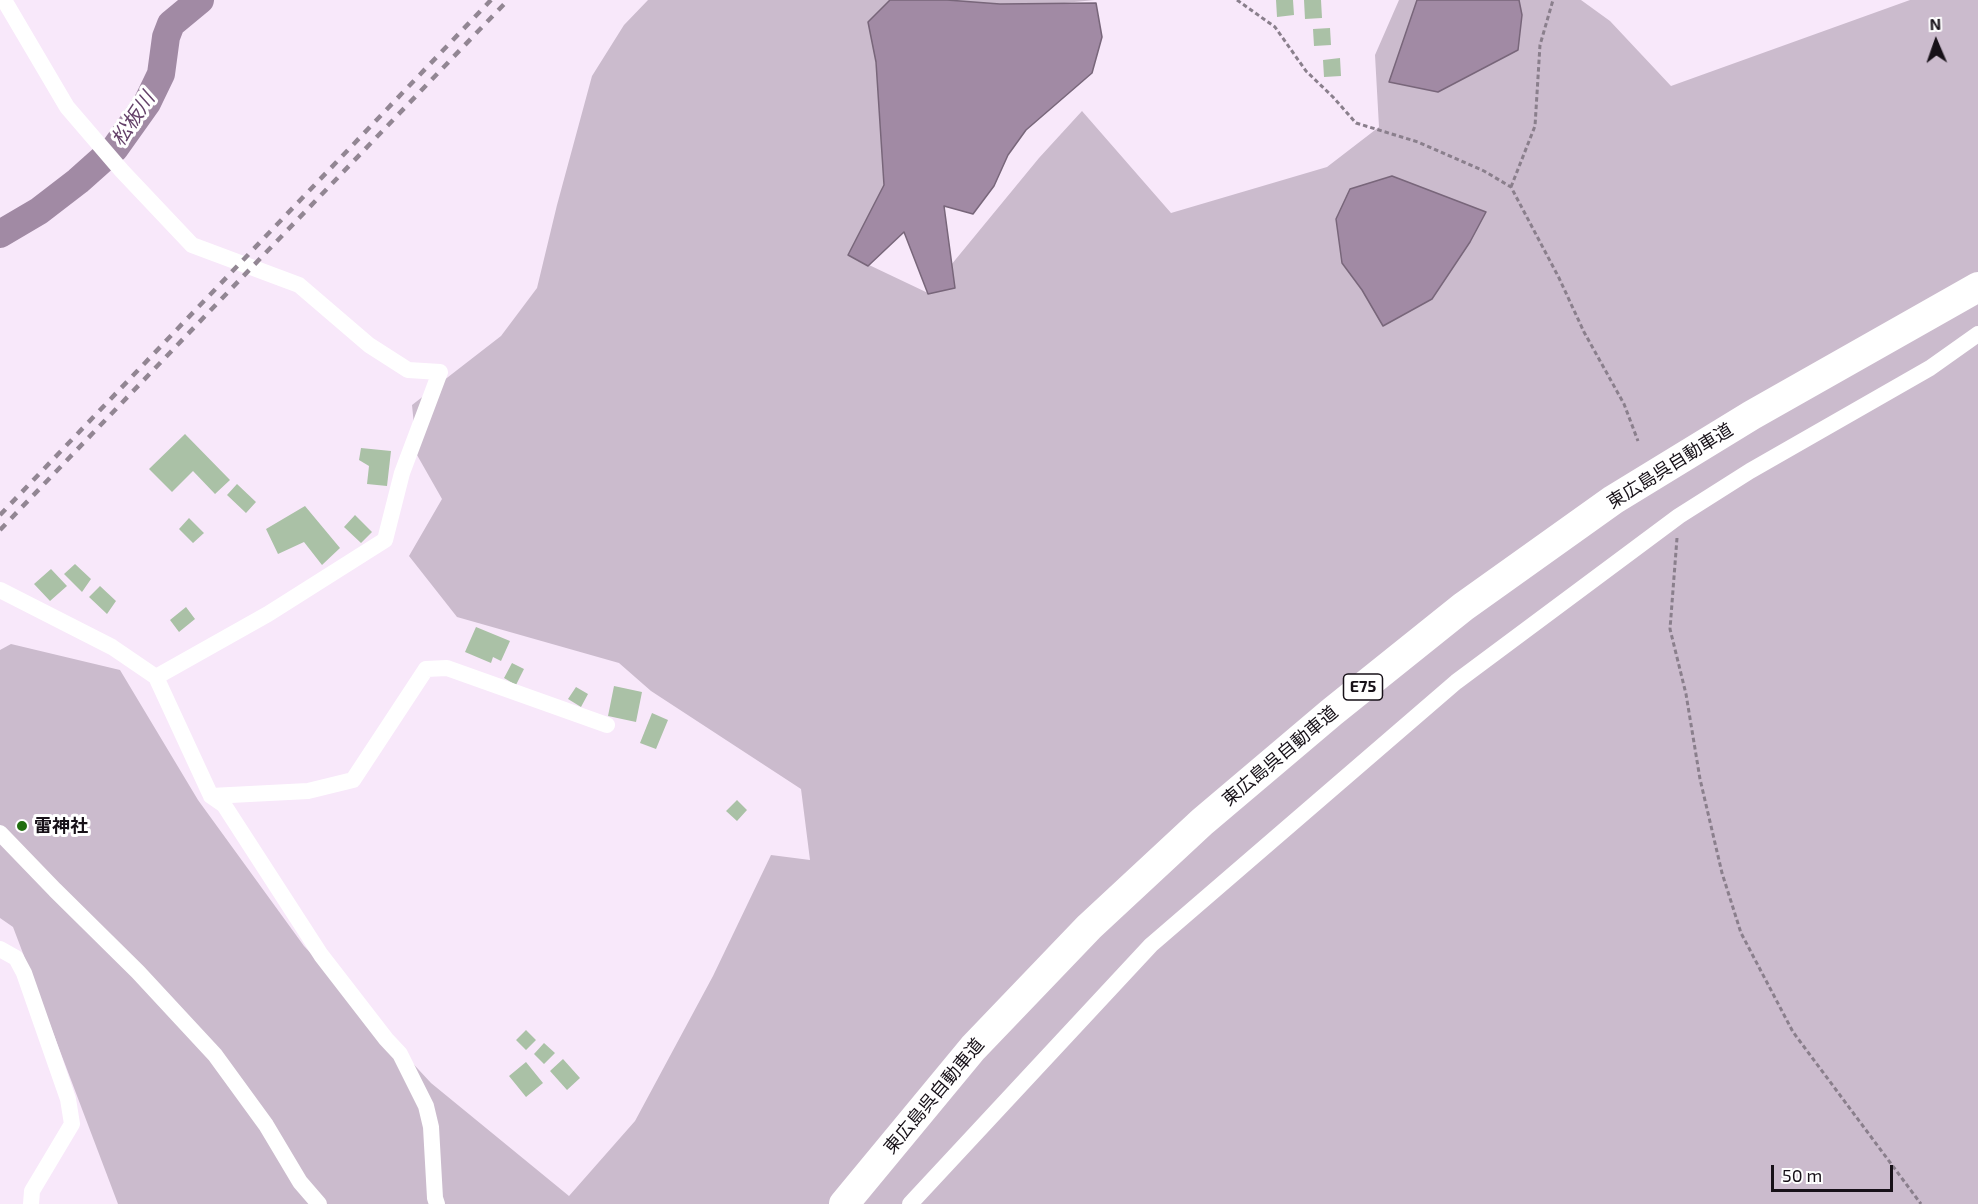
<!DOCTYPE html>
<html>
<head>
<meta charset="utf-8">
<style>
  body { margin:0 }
  #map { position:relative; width:1978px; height:1204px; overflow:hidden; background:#f8e8fa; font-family:"Exo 2",sans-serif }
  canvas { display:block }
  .north { position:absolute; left:1906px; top:12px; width:60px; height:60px; -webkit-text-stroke:4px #fff; paint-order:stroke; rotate:358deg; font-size:16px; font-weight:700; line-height:24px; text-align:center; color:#171118 }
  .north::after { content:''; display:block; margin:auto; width:21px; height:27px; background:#171118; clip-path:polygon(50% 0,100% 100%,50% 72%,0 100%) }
  .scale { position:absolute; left:1771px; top:1165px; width:122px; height:27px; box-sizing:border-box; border:3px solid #171118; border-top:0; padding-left:8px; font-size:18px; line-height:21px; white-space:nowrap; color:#171118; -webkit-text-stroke:4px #fff; paint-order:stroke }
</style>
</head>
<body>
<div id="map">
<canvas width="1978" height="1204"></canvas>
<div class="north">N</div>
<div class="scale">50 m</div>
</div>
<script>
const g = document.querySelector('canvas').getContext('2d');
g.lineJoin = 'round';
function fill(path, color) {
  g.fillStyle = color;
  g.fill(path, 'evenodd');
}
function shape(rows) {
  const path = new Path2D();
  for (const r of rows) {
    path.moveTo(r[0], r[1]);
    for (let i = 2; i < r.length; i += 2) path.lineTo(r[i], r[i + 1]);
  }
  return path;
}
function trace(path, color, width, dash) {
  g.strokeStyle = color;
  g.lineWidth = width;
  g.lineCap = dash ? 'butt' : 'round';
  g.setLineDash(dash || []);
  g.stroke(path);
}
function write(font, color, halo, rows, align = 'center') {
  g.font = font + ' "Exo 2","Noto Sans JP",sans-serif';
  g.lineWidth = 6;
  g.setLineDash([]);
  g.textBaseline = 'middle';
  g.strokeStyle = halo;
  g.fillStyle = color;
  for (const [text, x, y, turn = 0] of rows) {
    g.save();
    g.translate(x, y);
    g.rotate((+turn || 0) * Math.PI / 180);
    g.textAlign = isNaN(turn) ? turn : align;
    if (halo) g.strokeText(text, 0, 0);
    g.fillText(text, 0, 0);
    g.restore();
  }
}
const green = shape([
  [648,0,1095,0,869,22,876,62,884,185,848,255,928,293,1039,158,1082,111,1171,213,1327,167,1379,127,1375,55,1399,0,1581,0,1610,21,1671,86,1910,0,1978,0,1978,1204,118,1204,13,927,0,918,0,650,11,644,120,670,198,800,304,946,431,1083,569,1196,635,1121,713,976,771,855,810,860,801,789,651,691,619,663,457,617,409,556,442,499,417,455,412,405,501,336,537,288,557,205,592,76,624,25]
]);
const water = shape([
  [890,0,947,0,1000,4,1096,3,1102,37,1092,73,1026,130,1008,155,994,186,973,214,944,206,955,288,928,294,904,232,868,266,848,255,884,185,876,62,868,22,890,0],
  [1417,0,1519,0,1522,15,1518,50,1438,92,1389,82,1417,0],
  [1392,176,1486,212,1470,242,1432,299,1383,326,1362,290,1342,263,1336,219,1350,189,1392,176]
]);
const river = shape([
  [0,234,39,211,78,181,115,148,147,103,161,74,166,37,171,24,200,0]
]);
const building = shape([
  [1276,0,1293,0,1294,15,1277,17],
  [1304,0,1321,0,1322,18,1305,19],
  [1330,28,1331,45,1314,46,1313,29],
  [1340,58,1341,76,1324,77,1323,60],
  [185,434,230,480,215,494,193,471,172,492,149,469],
  [361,448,391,451,387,486,367,484,369,466,359,460],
  [237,484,256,502,246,513,227,495],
  [305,506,340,548,322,565,304,542,278,554,266,529],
  [355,515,372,532,361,543,344,527],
  [189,518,204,533,193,543,179,529],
  [75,564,91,579,82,592,64,574],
  [51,569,67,586,50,601,34,584],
  [100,586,116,601,107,614,89,597],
  [186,607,195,619,179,632,170,620],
  [476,627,510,641,501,661,493,657,491,663,465,652],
  [512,663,524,669,516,685,504,678],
  [614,686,642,692,636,722,608,716],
  [576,687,588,694,581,707,568,699],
  [652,713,668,720,656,749,640,743],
  [737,800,747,810,737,821,726,811],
  [526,1030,536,1040,526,1050,516,1040],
  [544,1043,555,1053,544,1064,534,1054],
  [563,1059,580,1078,567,1090,550,1071],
  [526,1062,543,1083,526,1097,509,1076]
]);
const path = shape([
  [1237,0,1275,27,1306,71,1333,97,1356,123,1418,142,1484,171,1511,187,1559,278,1584,332,1624,404,1638,441],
  [1511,187,1535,126,1540,45,1553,0],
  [1677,538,1670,629,1686,694,1700,779,1722,873,1741,933,1793,1032,1921,1204]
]);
const minor = shape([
  [4,0,67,107,122,171,192,245,299,285,369,345,408,370,440,372,402,473,385,540,268,614,156,677],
  [0,590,112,647,156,677,211,796,224,805,321,955,386,1039,400,1054,426,1106,431,1127,435,1198,437,1204],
  [211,796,308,791,353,780,426,669,447,668,607,725],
  [0,833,55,890,138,972,215,1055,266,1125,300,1182,319,1204],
  [0,949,16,958,24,973,68,1099,72,1124,32,1191,31,1204],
  [910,1204,1151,945,1456,682,1679,516,1750,471,1930,368,1978,334]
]);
const motorway = shape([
  [844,1204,973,1048,1089,927,1202,822,1332,712,1463,607,1613,500,1752,415,1978,287]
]);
const rail = shape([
  [0,515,491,0],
  [0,530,508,0]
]);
const markers = [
  [22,826,6,"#216e10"]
];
const shields = [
  [1363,687,39]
];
const shieldNames = [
  ["E75",1363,687]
];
const streetNames = [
  ["東広島呉自動車道",1670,466,-32],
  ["東広島呉自動車道",1280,756,-40],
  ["東広島呉自動車道",934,1096,-50]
];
const poiNames = [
  ["雷神社",34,826]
];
const waterNames = [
  ["松板川",133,119,-56]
];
fill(green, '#cbbbcd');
fill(water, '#a18aa4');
trace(water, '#78667a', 1.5);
trace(river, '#a18aa4', 28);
fill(building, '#aac1a6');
trace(path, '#8a7f8c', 3, [4.5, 3]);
trace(minor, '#fff', 16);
trace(motorway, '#fff', 30);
trace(rail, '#928693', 4.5, [8, 8]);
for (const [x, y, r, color] of markers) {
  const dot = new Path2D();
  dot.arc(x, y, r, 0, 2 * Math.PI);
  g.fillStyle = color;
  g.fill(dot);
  trace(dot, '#fff', 2);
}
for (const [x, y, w] of shields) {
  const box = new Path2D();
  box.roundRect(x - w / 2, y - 13, w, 26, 4.5);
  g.fillStyle = '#fff';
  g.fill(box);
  trace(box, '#171118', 1.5);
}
write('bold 16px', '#171118', null, shieldNames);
write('18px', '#171118', '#fff', streetNames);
write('bold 18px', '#171118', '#fff', poiNames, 'left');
write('italic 20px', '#644169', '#fff', waterNames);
</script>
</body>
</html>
